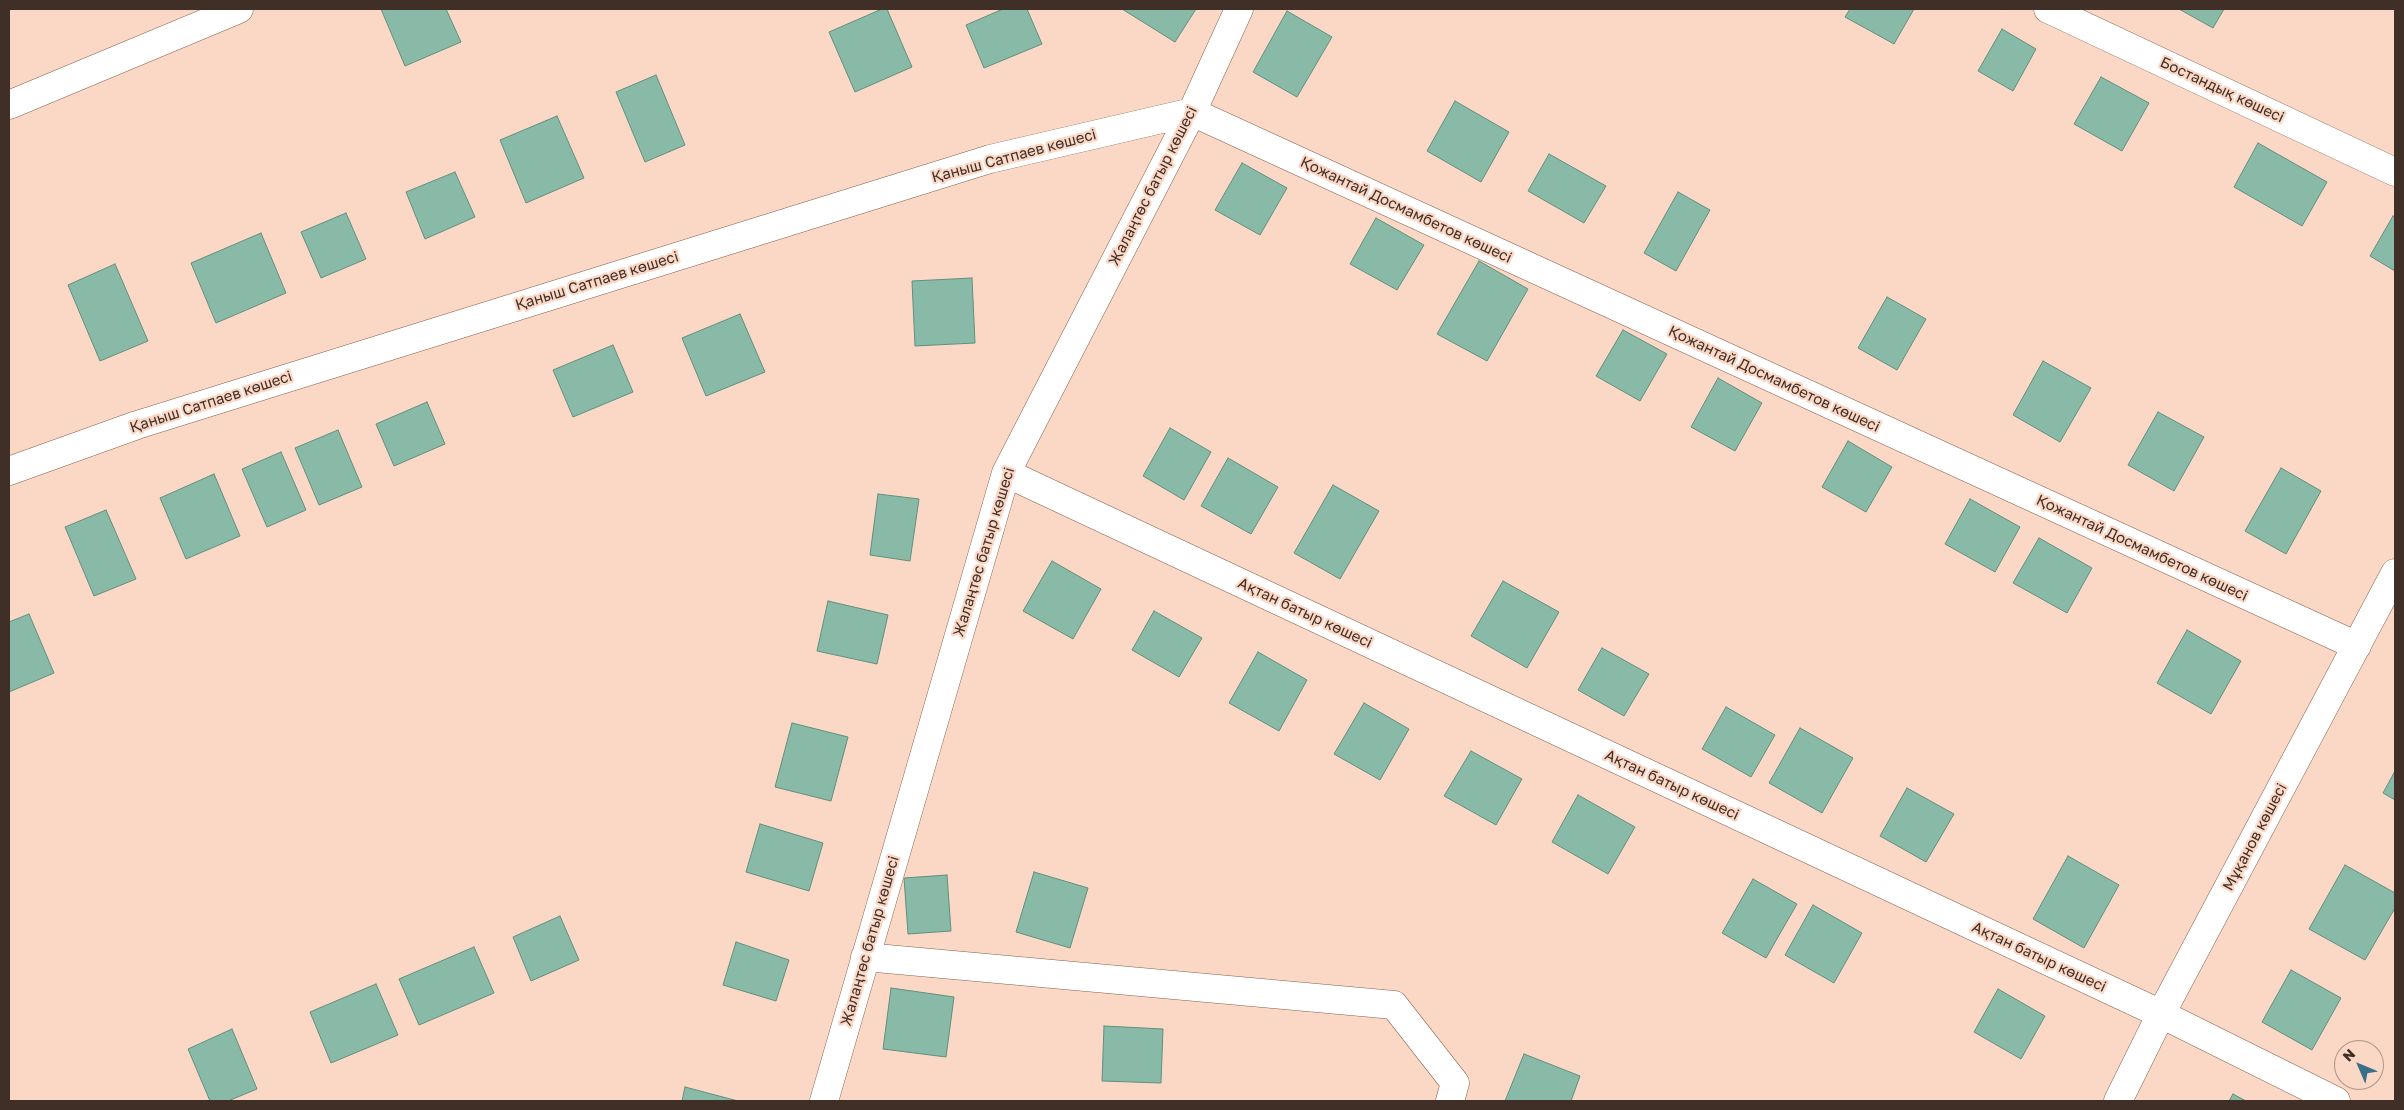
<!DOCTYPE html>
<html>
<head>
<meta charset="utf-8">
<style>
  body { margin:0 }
  #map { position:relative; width:2404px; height:1110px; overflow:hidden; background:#fbd8c6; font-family:"Golos Text",sans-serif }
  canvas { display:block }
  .frame { position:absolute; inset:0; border:10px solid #402f27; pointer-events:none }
  .north { position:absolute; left:2334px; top:1040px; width:50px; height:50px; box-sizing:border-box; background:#fbd8c6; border:1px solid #b09486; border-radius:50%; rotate:315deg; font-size:14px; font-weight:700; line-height:20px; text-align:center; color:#402f27 }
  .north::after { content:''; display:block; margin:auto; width:18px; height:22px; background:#377089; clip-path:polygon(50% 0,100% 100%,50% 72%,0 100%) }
</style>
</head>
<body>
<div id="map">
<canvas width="2404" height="1110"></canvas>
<div class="frame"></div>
<div class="north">N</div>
</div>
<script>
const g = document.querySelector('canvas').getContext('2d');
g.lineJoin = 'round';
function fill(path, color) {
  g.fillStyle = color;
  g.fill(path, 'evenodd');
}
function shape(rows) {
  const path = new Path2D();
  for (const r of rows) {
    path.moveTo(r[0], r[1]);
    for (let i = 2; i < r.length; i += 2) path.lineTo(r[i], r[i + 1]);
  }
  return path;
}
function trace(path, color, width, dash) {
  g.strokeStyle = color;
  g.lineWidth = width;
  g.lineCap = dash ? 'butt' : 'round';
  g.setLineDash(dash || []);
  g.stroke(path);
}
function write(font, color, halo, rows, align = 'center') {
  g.font = font + ' "Golos Text",sans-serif';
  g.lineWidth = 4.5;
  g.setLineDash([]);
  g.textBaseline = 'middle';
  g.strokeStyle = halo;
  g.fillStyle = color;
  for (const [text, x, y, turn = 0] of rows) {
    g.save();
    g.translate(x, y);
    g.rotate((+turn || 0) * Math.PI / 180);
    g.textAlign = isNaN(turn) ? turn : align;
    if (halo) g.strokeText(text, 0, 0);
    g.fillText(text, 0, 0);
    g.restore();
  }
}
const building = shape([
  [381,9,446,9,461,42,405,66,381,9],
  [882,9,887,9,912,67,855,92,829,32,882,9],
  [1003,9,1027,9,1042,44,984,68,966,25,1003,9],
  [1122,9,1196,9,1175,42,1122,9],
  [1850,9,1914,9,1894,44,1845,17,1850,9],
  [2179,9,2224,9,2213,28,2179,9],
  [1287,11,1332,37,1297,97,1253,72,1287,11],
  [2002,29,2036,49,2013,91,1978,71,2002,29],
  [656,75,685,145,645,162,616,92,656,75],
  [2101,77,2149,103,2122,151,2074,124,2101,77],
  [1455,101,1509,132,1481,182,1427,151,1455,101],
  [557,116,584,178,526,203,500,140,557,116],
  [2258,143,2327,182,2302,226,2234,187,2258,143],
  [1549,154,1606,186,1584,223,1528,191,1549,154],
  [1242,163,1287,188,1260,235,1215,210,1242,163],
  [455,172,475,217,425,239,406,192,455,172],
  [1678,192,1710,210,1676,271,1644,253,1678,192],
  [346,213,366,259,321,278,301,232,346,213],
  [2393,216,2395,217,2395,271,2370,256,2393,216],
  [1376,218,1424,245,1397,290,1350,264,1376,218],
  [261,233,286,293,216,323,191,263,261,233],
  [1479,261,1528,289,1487,361,1437,334,1479,261],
  [115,264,148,341,100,361,68,285,115,264],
  [972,278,975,343,915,346,912,281,972,278],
  [1887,297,1926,319,1897,370,1858,348,1887,297],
  [740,314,765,372,706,396,682,338,740,314],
  [1623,330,1667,354,1640,401,1596,376,1623,330],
  [613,345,633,392,573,417,553,370,613,345],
  [2043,361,2091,388,2060,442,2013,415,2043,361],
  [1718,378,1762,403,1735,451,1691,427,1718,378],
  [427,402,445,444,394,466,376,424,427,402],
  [2158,412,2204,437,2174,491,2128,465,2158,412],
  [1170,428,1211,452,1184,500,1143,476,1170,428],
  [338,430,362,487,319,505,295,448,338,430],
  [1848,441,1892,467,1866,512,1822,487,1848,441],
  [281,452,306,510,267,527,242,469,281,452],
  [1228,458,1278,487,1251,534,1201,506,1228,458],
  [2281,468,2321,491,2286,554,2245,531,2281,468],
  [214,474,240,536,186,559,160,498,214,474],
  [1333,485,1379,511,1340,579,1294,553,1333,485],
  [878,494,919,499,910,561,870,555,878,494],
  [1970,499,2020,527,1995,572,1945,544,1970,499],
  [106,510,136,579,94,596,65,527,106,510],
  [2039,538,2092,568,2067,613,2013,583,2039,538],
  [1052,561,1101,589,1073,639,1023,611,1052,561],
  [1503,581,1559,612,1527,668,1471,636,1503,581],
  [828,601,888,615,877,664,817,651,828,601],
  [1154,611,1202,638,1179,677,1132,650,1154,611],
  [29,614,54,673,9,692,9,622,29,614],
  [2187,630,2241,661,2211,714,2157,683,2187,630],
  [1602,648,1649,674,1624,716,1578,690,1602,648],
  [1258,652,1307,680,1279,731,1229,703,1258,652],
  [1364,703,1409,729,1380,780,1334,754,1364,703],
  [1726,707,1775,735,1751,777,1702,749,1726,707],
  [792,723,848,737,831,801,775,787,792,723],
  [1800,728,1853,758,1822,813,1769,783,1800,728],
  [1471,751,1522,779,1496,825,1444,796,1471,751],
  [2395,771,2395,800,2383,793,2395,771],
  [1907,788,1954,814,1926,862,1880,836,1907,788],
  [1578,795,1635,827,1608,874,1552,842,1578,795],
  [760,824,823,843,809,891,746,872,760,824],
  [2068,856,2119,885,2084,948,2033,919,2068,856],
  [2345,865,2395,893,2395,908,2365,960,2309,929,2345,865],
  [1034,872,1088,888,1070,948,1016,932,1034,872],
  [947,875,951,931,908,934,904,878,947,875],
  [1753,879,1797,904,1766,958,1722,933,1753,879],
  [1813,905,1862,933,1834,983,1785,955,1813,905],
  [560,916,579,960,531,981,513,937,560,916],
  [736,942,789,960,776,1001,723,985,736,942],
  [474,947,494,993,419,1025,399,979,474,947],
  [2291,970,2341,998,2312,1050,2262,1022,2291,970],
  [376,984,398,1035,331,1063,310,1012,376,984],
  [891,988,954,997,946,1057,883,1049,891,988],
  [1998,989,2045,1016,2021,1059,1974,1032,1998,989],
  [1104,1026,1163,1029,1161,1083,1102,1081,1104,1026],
  [232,1029,257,1089,228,1101,210,1101,188,1049,232,1029],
  [1524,1054,1580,1076,1571,1101,1505,1101,1524,1054],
  [685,1087,738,1101,682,1101,685,1087],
  [2233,1094,2246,1101,2229,1101,2233,1094]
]);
const street = shape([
  [2048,9,2395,172],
  [9,105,239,9],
  [9,471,137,425,990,159,1192,112,2357,646],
  [1006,473,2161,1014,2336,1101],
  [865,957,1394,1005,1455,1083,1450,1101],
  [824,1101,1006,473,1192,112,1239,9],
  [2118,1101,2161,1014,2395,573]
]);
const streetNames = [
  ["Бостандық көшесі",2222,90,25],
  ["Қаныш Сатпаев көшесі",1014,156,-15],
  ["Жалаңтөс батыр көшесі",1153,186,-63],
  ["Қожантай Досмамбетов көшесі",1406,210,25],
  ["Қаныш Сатпаев көшесі",597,281,-17],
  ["Қожантай Досмамбетов көшесі",1774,379,25],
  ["Қаныш Сатпаев көшесі",211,402,-18],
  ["Қожантай Досмамбетов көшесі",2142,548,25],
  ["Жалаңтөс батыр көшесі",984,552,-73],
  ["Ақтан батыр көшесі",1305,613,25],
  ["Ақтан батыр көшесі",1672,785,25],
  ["Мұқанов көшесі",2255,837,-62],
  ["Жалаңтөс батыр көшесі",870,941,-74],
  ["Ақтан батыр көшесі",2039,957,25]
];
fill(building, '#89b9a7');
trace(building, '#608f7d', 1);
trace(street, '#86614d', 29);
trace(street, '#fff', 28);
write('15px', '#402f27', '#fbd8c6', streetNames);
</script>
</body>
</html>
